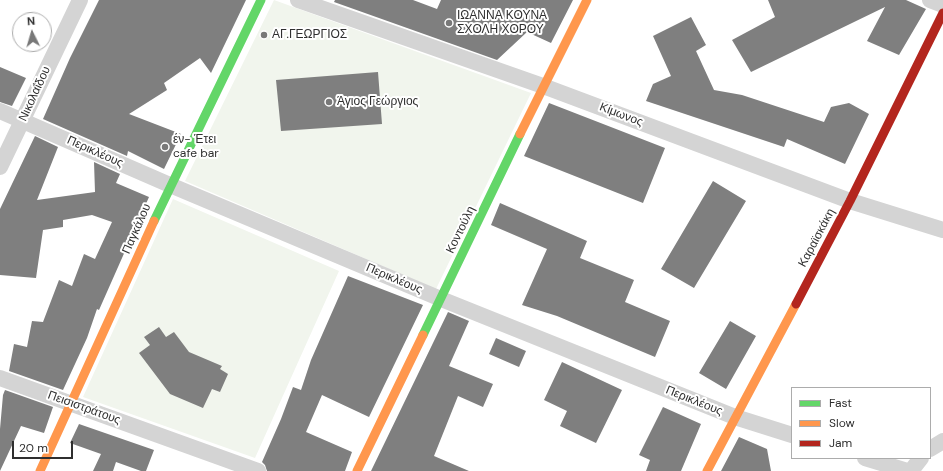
<!DOCTYPE html>
<html>
<head>
<meta charset="utf-8">
<style>
  body { margin:0 }
  #map { position:relative; width:943px; height:471px; overflow:hidden; background:#fff; font-family:"DM Sans",sans-serif }
  canvas { display:block }
  .legend { position:absolute; left:791px; top:387px; width:140px; height:72px; box-sizing:border-box; background:#fff; border:1px solid #acacac; margin:0; padding:5px 7px; list-style:none; font-size:12px; color:#2f2f2f }
  .legend li { display:flex; align-items:center; gap:8px; height:20px }
  .legend b { width:20px; border:1px solid #acacac }
  .north { position:absolute; left:12px; top:12px; width:40px; height:40px; box-sizing:border-box; background:#fff; border:1px solid #acacac; border-radius:50%; rotate:355deg; font-size:11px; font-weight:700; line-height:16px; text-align:center; color:#2f2f2f }
  .north::after { content:''; display:block; margin:auto; width:14px; height:18px; background:#787878; clip-path:polygon(50% 0,100% 100%,50% 72%,0 100%) }
  .scale { position:absolute; left:12px; top:441px; width:61px; height:18px; box-sizing:border-box; border:2px solid #2f2f2f; border-top:0; padding-left:5px; font-size:12px; line-height:14px; white-space:nowrap; color:#2f2f2f; -webkit-text-stroke:3px #fff; paint-order:stroke }
</style>
</head>
<body>
<div id="map">
<canvas width="943" height="471"></canvas>
<ul class="legend">
<li><b style="height:5px;background:#63d668"></b>Fast</li>
<li><b style="height:5px;background:#ff974d"></b>Slow</li>
<li><b style="height:5px;background:#b3261e"></b>Jam</li>
</ul>
<div class="north">N</div>
<div class="scale">20 m</div>
</div>
<script>
const g = document.querySelector('canvas').getContext('2d');
g.lineJoin = 'round';
function fill(path, color) {
  g.fillStyle = color;
  g.fill(path, 'evenodd');
}
function shape(rows) {
  const path = new Path2D();
  for (const r of rows) {
    path.moveTo(r[0], r[1]);
    for (let i = 2; i < r.length; i += 2) path.lineTo(r[i], r[i + 1]);
  }
  return path;
}
function trace(path, color, width, dash) {
  g.strokeStyle = color;
  g.lineWidth = width;
  g.lineCap = dash ? 'butt' : 'round';
  g.setLineDash(dash || []);
  g.stroke(path);
}
function write(font, color, halo, rows, align = 'center') {
  g.font = font + ' "DM Sans",sans-serif';
  g.lineWidth = 4;
  g.setLineDash([]);
  g.textBaseline = 'middle';
  g.strokeStyle = halo;
  g.fillStyle = color;
  for (const [text, x, y, turn = 0] of rows) {
    g.save();
    g.translate(x, y);
    g.rotate((+turn || 0) * Math.PI / 180);
    g.textAlign = isNaN(turn) ? turn : align;
    if (halo) g.strokeText(text, 0, 0);
    g.fillText(text, 0, 0);
    g.restore();
  }
}
const green = shape([
  [274,0,531,93,436,289,185,181],
  [173,199,339,271,255,458,83,397]
]);
const building = shape([
  [99,0,246,0,211,73,200,58,164,83,167,90,129,114,181,134,164,169,128,151,127,156,43,119,70,58],
  [335,0,413,0,437,9,441,0,573,0,551,43,527,32,497,60,334,2],
  [768,0,906,0,926,9,899,55,867,41,885,7,751,72,732,40,775,17],
  [691,17,706,45,696,51,714,90,742,95,824,122,831,107,849,103,869,114,845,164,787,139,784,147,646,101,653,84,671,76,653,36],
  [0,67,26,78,12,106,0,102],
  [378,72,382,124,281,131,276,80],
  [549,103,665,148,643,203,524,156],
  [35,136,58,147,37,200,95,192,94,162,120,174,116,183,149,197,99,310,97,309,87,338,63,390,9,371,14,344,27,347,32,321,43,322,59,280,72,286,84,254,95,259,112,222,92,215,63,220,63,227,43,230,36,278,0,275,0,209],
  [713,181,746,201,694,288,661,269],
  [500,203,587,241,580,258,634,280,625,302,670,321,655,357,557,316,522,305,547,249,491,225],
  [348,276,423,305,369,417,322,395,306,432,352,452,345,471,267,471,265,465,262,462,281,419,293,387,301,390,311,360],
  [448,312,469,321,449,366,493,384,483,407,458,396,434,456,469,471,371,471],
  [730,321,756,336,726,389,699,373],
  [159,327,166,337,174,332,189,352,222,366,220,369,228,374,220,392,212,389,203,408,170,394,139,353,150,345,144,337],
  [496,338,526,351,519,367,489,354],
  [562,362,622,390,596,443,560,426,567,411,544,400],
  [5,390,53,407,44,433,21,426,0,471,0,429,3,395],
  [663,407,701,424,681,471,646,471,650,460,639,455],
  [79,424,154,450,146,471,141,471,116,462,113,471,93,471,101,454,70,443],
  [739,437,767,449,771,471,721,471]
]);
const street = shape([
  [298,0,543,86,850,201,943,230],
  [930,0,943,5],
  [0,111,170,185,441,299,735,417,792,435],
  [0,167,80,0],
  [0,378,258,471],
  [930,449,943,441],
  [865,458,907,471],
  [911,471,921,458]
]);
const fast = shape([
  [154,221,261,0],
  [423,335,520,134]
]);
const slow = shape([
  [520,134,587,0],
  [40,471,154,221],
  [357,471,423,335],
  [707,471,796,304]
]);
const jam = shape([
  [796,304,850,201,943,13]
]);
const markers = [
  [449,23,4,"#787878"],
  [264,35,4,"#787878"],
  [329,102,4,"#787878"],
  [165,147,4,"#787878"]
];
const poiNames = [
  ["ΙΩΑΝΝΑ ΚΟΥΝΑ",457,16],
  ["ΣΧΟΛΗ ΧΟΡΟΥ",457,30],
  ["ΑΓ.ΓΕΩΡΓΙΟΣ",272,35],
  ["Άγιος Γεώργιος",337,102],
  ["έν- Έτει",173,140],
  ["cafe bar",173,154]
];
const streetNames = [
  ["Νικολαΐδου",35,94,-65],
  ["Κίμωνος",621,115,21],
  ["Περικλέους",95,152,24],
  ["Παγκάλου",137,229,-66],
  ["Κοντούλη",461,230,-64],
  ["Καραϊσκάκη",817,238,-62],
  ["Περικλέους",394,279,23],
  ["Περικλέους",694,401,22],
  ["Πεισιστράτους",84,408,20]
];
fill(green, '#f1f5ed');
fill(building, '#7f7f7f');
trace(street, '#d4d4d4', 16);
trace(fast, '#63d668', 9);
trace(slow, '#ff974d', 9);
trace(jam, '#b3261e', 9);
for (const [x, y, r, color] of markers) {
  const dot = new Path2D();
  dot.arc(x, y, r, 0, 2 * Math.PI);
  g.fillStyle = color;
  g.fill(dot);
  trace(dot, '#fff', 1.5);
}
write('12px', '#2f2f2f', '#fff', poiNames, 'left');
write('12px', '#2f2f2f', '#fff', streetNames);
</script>
</body>
</html>
